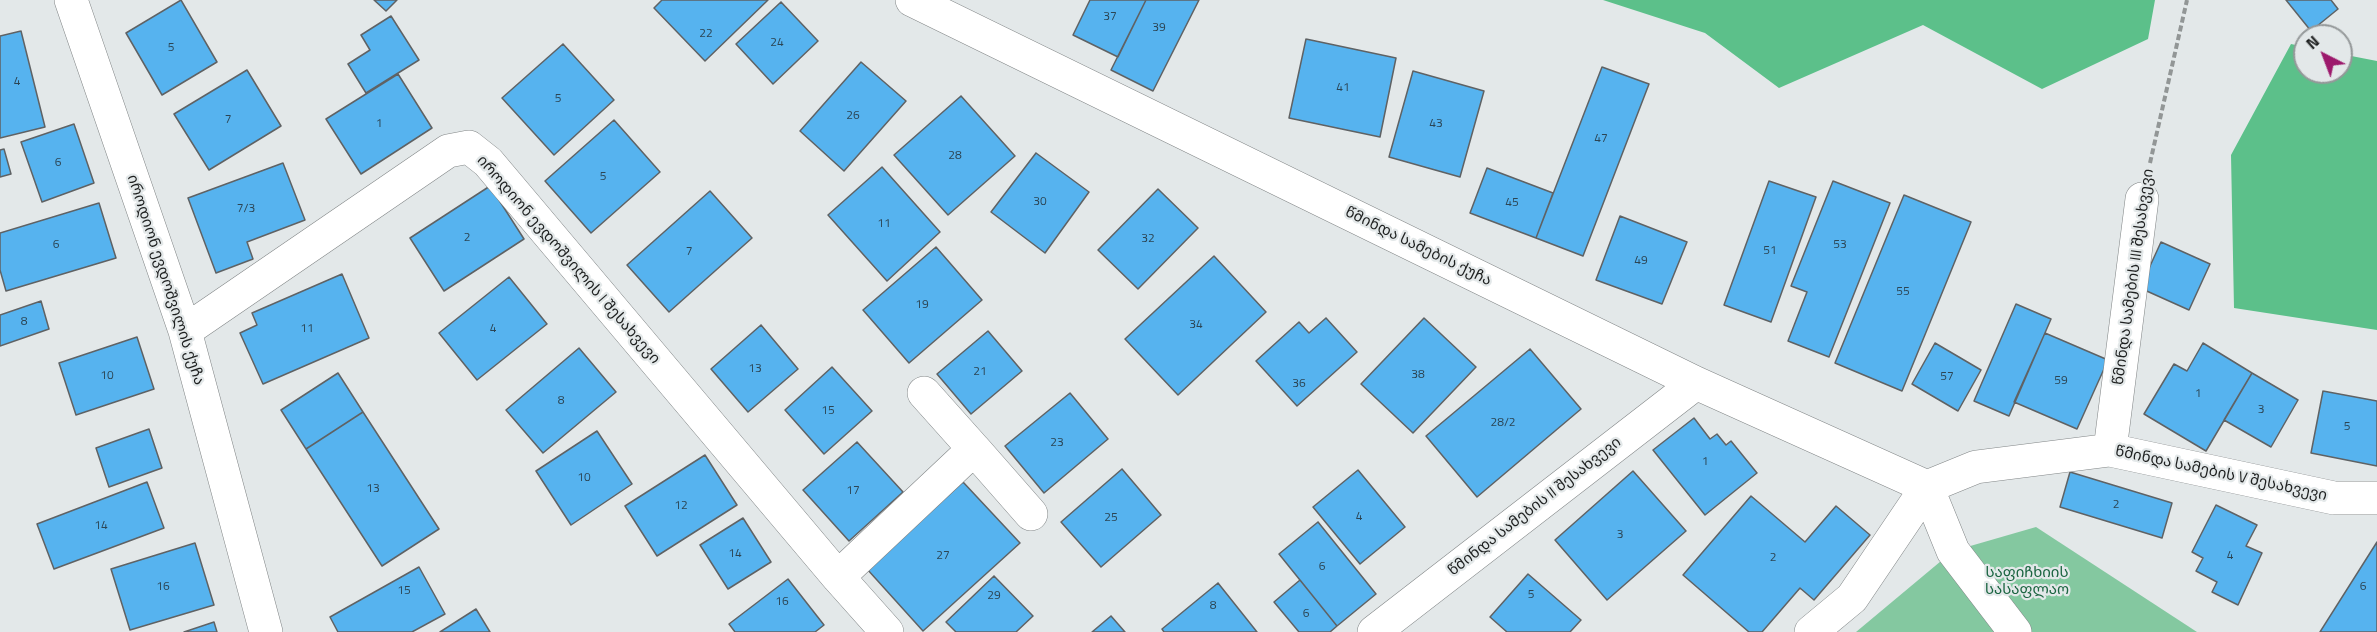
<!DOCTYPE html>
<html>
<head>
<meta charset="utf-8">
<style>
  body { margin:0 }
  #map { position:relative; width:2377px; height:632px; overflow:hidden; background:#e3e8e9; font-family:"Titillium Web",sans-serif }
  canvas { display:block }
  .north { position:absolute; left:2293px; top:24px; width:60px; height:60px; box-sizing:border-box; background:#e3e8e9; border:2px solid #949899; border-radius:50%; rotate:318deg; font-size:16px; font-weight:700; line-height:24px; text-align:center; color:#1e2020 }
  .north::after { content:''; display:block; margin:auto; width:21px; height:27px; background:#9c196c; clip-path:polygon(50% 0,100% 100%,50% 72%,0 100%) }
</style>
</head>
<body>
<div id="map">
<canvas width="2377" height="632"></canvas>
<div class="north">N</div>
</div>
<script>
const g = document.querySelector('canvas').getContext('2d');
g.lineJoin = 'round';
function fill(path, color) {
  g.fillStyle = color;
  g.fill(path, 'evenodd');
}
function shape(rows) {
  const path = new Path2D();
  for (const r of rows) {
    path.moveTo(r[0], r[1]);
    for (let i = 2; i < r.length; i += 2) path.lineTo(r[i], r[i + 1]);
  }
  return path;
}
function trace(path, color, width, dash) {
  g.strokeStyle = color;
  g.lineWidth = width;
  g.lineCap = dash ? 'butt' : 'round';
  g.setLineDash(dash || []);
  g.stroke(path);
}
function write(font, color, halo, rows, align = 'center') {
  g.font = font + ' "Titillium Web","Noto Sans Georgian",sans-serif';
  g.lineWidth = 4.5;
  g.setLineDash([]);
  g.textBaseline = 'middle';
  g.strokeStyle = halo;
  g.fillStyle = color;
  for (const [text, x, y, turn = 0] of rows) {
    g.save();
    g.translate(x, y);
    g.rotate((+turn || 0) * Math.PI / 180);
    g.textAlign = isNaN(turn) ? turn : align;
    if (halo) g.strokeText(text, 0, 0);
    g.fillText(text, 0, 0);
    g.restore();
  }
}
const green = shape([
  [2036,527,2197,632,1856,632,1953,551]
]);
const forest = shape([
  [1603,0,2155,0,2148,39,2042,89,1923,25,1779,88,1705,33],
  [2291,44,2305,47,2305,72,2341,72,2341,54,2377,61,2377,330,2234,308,2231,155]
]);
const building = shape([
  [181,0,217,62,162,95,126,33,181,0],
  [374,0,397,0,386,11,374,0],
  [662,0,768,0,705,61,654,8,662,0],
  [1090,0,1146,0,1118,57,1073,35,1090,0],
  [1146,0,1199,0,1153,91,1111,70,1146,0],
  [2286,0,2331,0,2338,9,2311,31,2286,0],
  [781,2,818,41,773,84,736,44,781,2],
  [391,16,419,60,366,93,348,64,370,50,361,35,391,16],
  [21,31,45,127,0,138,0,36,21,31],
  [1306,39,1396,58,1380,137,1289,118,1306,39],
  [563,44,614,100,554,155,502,98,563,44],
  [861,62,906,101,844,171,800,131,861,62],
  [1602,67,1649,84,1583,256,1536,238,1602,67],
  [247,70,281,126,209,170,174,114,247,70],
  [1413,71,1484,91,1460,177,1389,157,1413,71],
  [398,74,432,128,361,174,326,119,398,74],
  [961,96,1015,156,948,215,894,155,961,96],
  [614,120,660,172,591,233,545,181,614,120],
  [74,124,94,183,42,202,21,142,74,124],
  [4,149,11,174,0,177,0,150,4,149],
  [1036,153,1089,192,1045,253,991,212,1036,153],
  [283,163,305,220,247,242,253,259,216,273,188,198,283,163],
  [882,167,940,232,887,281,828,215,882,167],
  [1487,168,1553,193,1536,238,1470,213,1487,168],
  [1769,181,1816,197,1771,322,1724,305,1769,181],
  [1833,181,1890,203,1829,357,1788,341,1807,292,1791,286,1833,181],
  [490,186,524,239,444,291,410,238,490,186],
  [1158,189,1198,228,1138,289,1098,250,1158,189],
  [710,191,752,238,669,312,627,265,710,191],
  [1904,195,1971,222,1902,391,1835,363,1904,195],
  [99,203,116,258,6,291,0,270,0,233,99,203],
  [1620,216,1687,242,1662,304,1596,280,1620,216],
  [2161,242,2210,264,2189,310,2140,288,2161,242],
  [936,247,982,300,909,363,863,310,936,247],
  [1214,256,1266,312,1178,395,1125,339,1214,256],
  [342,274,369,338,263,384,240,333,257,325,252,313,342,274],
  [509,277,547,324,477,380,439,333,509,277],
  [41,301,49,329,0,346,0,315,41,301],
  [2016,304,2051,319,2009,416,1974,401,2016,304],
  [1326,318,1357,352,1297,406,1256,361,1299,322,1309,333,1326,318],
  [1424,318,1476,367,1413,433,1361,384,1424,318],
  [761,325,798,369,748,412,711,369,761,325],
  [988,331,1022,371,971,414,937,374,988,331],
  [2045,333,2108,360,2077,429,2014,402,2045,333],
  [137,337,154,389,76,415,59,363,137,337],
  [1935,343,1981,370,1958,411,1912,384,1935,343],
  [2203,343,2252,373,2206,451,2144,414,2174,364,2187,371,2203,343],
  [579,348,616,392,543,453,506,410,579,348],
  [1530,349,1581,409,1477,497,1426,436,1530,349],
  [832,367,872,411,824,454,785,410,832,367],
  [338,373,363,412,306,449,281,410,338,373],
  [2252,373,2298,400,2271,447,2224,420,2252,373],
  [2323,391,2377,401,2377,466,2311,453,2323,391],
  [1070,393,1108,439,1044,493,1005,446,1070,393],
  [363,412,439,529,382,566,306,449,363,412],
  [1694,418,1710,439,1717,434,1726,445,1731,441,1757,473,1705,515,1653,450,1694,418],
  [149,429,162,468,109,487,96,448,149,429],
  [597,431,632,484,571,525,536,471,597,431],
  [857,442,903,492,849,541,803,490,857,442],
  [705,455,737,505,657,556,625,506,705,455],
  [1122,469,1161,515,1101,567,1061,522,1122,469],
  [1358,470,1405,527,1360,564,1313,507,1358,470],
  [1633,471,1686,531,1607,600,1555,540,1633,471],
  [2070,472,2172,503,2162,538,2060,507,2070,472],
  [147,482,164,528,54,569,37,524,147,482],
  [963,482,1020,543,923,631,867,569,963,482],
  [1751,496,1805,542,1836,506,1870,535,1814,600,1800,588,1762,632,1749,632,1683,575,1751,496],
  [2216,505,2257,525,2246,546,2262,553,2238,605,2212,592,2217,582,2196,571,2203,558,2192,552,2216,505],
  [743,518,771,562,728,589,700,545,743,518],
  [1318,522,1376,594,1337,626,1279,554,1318,522],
  [2377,542,2377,632,2320,632,2377,542],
  [195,543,214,605,130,630,111,569,195,543],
  [419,567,445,614,412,632,338,632,330,617,419,567],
  [1528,574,1581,620,1570,632,1507,632,1490,617,1528,574],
  [994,576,1033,616,1016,632,956,632,946,622,994,576],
  [788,579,824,625,815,632,735,632,729,624,788,579],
  [1300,580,1337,626,1330,632,1299,632,1274,602,1300,580],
  [1218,583,1257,632,1164,632,1162,629,1218,583],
  [476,609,490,632,440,632,476,609],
  [1111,616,1125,632,1092,632,1111,616],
  [214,622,217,632,184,632,214,622]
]);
const path = shape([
  [2150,163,2187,0]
]);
const minor = shape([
  [71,0,185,331,266,632],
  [912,0,1696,383,1927,487],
  [185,331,448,151,469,147,488,162,838,577,887,632],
  [974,449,1031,514],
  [2110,450,2142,199],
  [1927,487,1976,467,2110,450,2334,498,2377,498],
  [1927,487,1953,551,2015,632],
  [838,577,974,449,924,393],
  [1374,632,1696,383],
  [1811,632,1852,598,1927,487]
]);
const numberNames = [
  ["37",1110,17],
  ["39",1159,28],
  ["22",706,34],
  ["24",777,43],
  ["5",171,48],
  ["4",17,82],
  ["41",1343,88],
  ["5",558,99],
  ["26",853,116],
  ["7",228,120],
  ["1",379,124],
  ["43",1436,124],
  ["47",1601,139],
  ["28",955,156],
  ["6",58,163],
  ["5",603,177],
  ["30",1040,202],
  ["45",1512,203],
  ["7/3",246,209],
  ["11",884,224],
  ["2",467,238],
  ["32",1148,239],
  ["6",56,245],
  ["53",1840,245],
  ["51",1770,251],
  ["7",689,252],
  ["49",1641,261],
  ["55",1903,292],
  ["19",922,305],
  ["8",24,322],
  ["34",1196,325],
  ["11",307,329],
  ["4",493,329],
  ["13",755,369],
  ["21",980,372],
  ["38",1418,375],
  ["10",107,376],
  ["57",1947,377],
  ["59",2061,381],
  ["36",1299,384],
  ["1",2198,394],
  ["8",561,401],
  ["3",2261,410],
  ["15",828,411],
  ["28/2",1503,423],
  ["5",2347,427],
  ["23",1057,443],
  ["1",1705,462],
  ["10",584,478],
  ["13",373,489],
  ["17",853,491],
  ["2",2116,505],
  ["12",681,506],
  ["4",1359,517],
  ["25",1111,518],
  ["14",101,526],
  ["3",1620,535],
  ["14",735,554],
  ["27",943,556],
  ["4",2230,556],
  ["2",1773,558],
  ["6",1322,567],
  ["16",163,587],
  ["6",2363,587],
  ["15",404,591],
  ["5",1531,595],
  ["29",994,596],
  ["16",782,602],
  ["8",1213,606],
  ["6",1306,614]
];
const streetNames = [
  ["წმინდა სამების ქუჩა",1418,247,26],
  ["იროდიონ ევდოშვილის I შესახვევი",568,260,49],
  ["წმინდა სამების III შესახვევი",2134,277,-82],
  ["იროდიონ ევდოშვილის ქუჩა",165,280,72],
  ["წმინდა სამების V შესახვევი",2221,474,12],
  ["წმინდა სამების II შესახვევი",1535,507,-38]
];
const parkNames = [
  ["საფიჩხიის",2027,573],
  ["სასაფლაო",2027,590]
];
fill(green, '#84c8a0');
fill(forest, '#5cc08a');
fill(building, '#56b3ef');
trace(building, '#5f6264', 1.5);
trace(minor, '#828687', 34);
trace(path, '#929696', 4, [6, 3]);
trace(minor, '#fff', 33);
write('12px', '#2c4554', null, numberNames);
write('15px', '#1e2020', '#e3e8e9', streetNames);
write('15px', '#1b6541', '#e3e8e9', parkNames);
</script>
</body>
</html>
